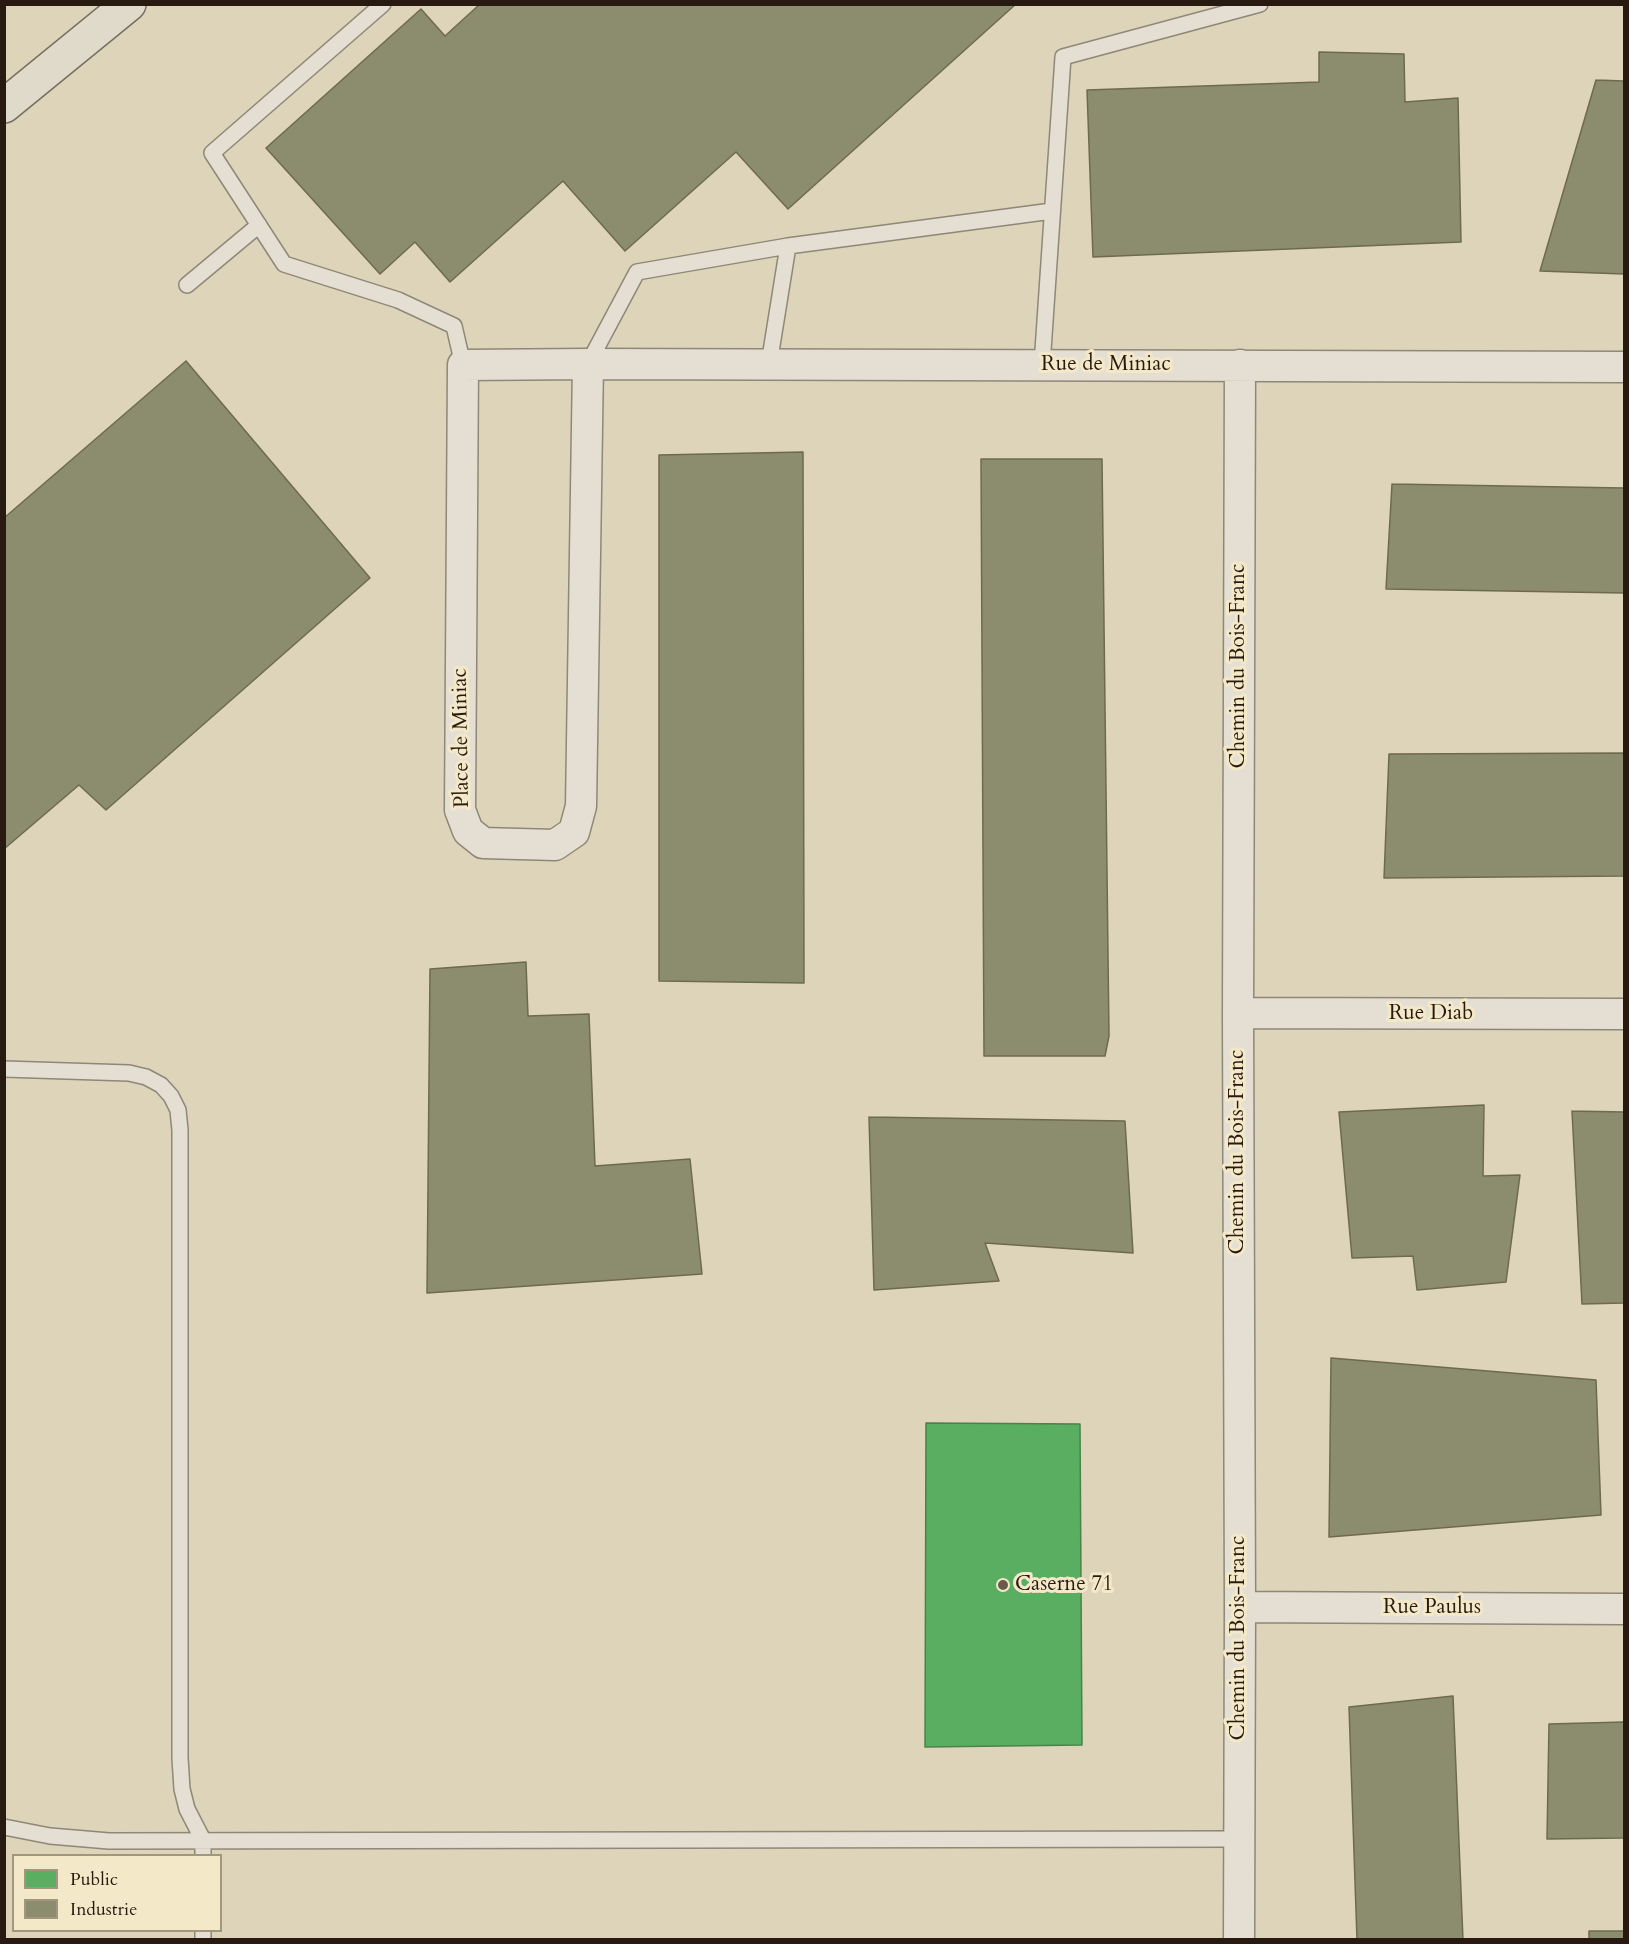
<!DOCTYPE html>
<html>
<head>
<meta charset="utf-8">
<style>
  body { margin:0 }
  #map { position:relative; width:1629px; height:1944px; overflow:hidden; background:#ded4b9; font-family:Cardo,serif }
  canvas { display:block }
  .frame { position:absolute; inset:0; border:6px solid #281a10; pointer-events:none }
  .legend { position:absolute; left:12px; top:1854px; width:210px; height:78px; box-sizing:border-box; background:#f3e8c8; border:2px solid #a2967e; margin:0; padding:8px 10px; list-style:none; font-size:18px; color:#281a10 }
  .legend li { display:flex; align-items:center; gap:12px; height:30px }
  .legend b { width:30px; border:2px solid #a2967e }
</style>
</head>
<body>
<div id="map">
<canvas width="1629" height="1944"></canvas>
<div class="frame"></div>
<ul class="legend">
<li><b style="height:16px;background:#5aae61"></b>Public</li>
<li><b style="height:16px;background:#8c8c6e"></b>Industrie</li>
</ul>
</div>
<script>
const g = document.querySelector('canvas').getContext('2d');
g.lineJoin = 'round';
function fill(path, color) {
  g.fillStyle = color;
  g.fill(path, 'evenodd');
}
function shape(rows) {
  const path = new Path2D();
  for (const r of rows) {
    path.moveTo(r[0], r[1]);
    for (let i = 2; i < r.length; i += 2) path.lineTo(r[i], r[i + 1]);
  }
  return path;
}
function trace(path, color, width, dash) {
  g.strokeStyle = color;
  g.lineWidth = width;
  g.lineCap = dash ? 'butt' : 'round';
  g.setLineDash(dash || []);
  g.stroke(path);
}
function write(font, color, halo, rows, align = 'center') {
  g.font = font + ' Cardo,serif';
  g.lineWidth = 6;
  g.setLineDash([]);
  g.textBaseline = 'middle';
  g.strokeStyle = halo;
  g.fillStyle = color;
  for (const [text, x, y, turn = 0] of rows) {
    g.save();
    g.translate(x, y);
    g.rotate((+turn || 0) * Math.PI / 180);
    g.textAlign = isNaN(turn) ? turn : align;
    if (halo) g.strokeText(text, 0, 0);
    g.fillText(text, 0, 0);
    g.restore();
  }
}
const public = shape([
  [926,1423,1080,1424,1082,1745,925,1747,926,1423]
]);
const industry = shape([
  [480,4,1016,4,788,209,736,152,625,251,563,181,450,282,415,242,380,274,266,148,421,9,445,36,480,4],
  [1319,52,1404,54,1405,102,1458,98,1461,242,1093,257,1087,90,1319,82,1319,52],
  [1596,80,1624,81,1624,274,1540,271,1596,80],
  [186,361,370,578,106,810,79,785,4,849,4,518,186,361],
  [803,452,804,983,659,981,659,455,803,452],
  [981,459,1102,459,1109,1036,1105,1056,984,1056,981,459],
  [1392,484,1624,488,1624,593,1386,589,1392,484],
  [1624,753,1624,876,1384,878,1389,754,1624,753],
  [526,962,528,1016,589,1014,595,1166,690,1159,702,1274,427,1293,430,969,526,962],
  [1484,1105,1483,1176,1520,1175,1506,1282,1417,1290,1413,1256,1352,1258,1339,1112,1484,1105],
  [1572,1111,1624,1112,1624,1303,1582,1304,1572,1111],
  [869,1117,1125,1121,1133,1253,985,1243,999,1281,874,1290,869,1117],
  [1331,1358,1596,1380,1601,1515,1329,1537,1331,1358],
  [1453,1696,1463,1940,1357,1940,1349,1707,1453,1696],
  [1624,1722,1624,1838,1547,1839,1549,1724,1624,1722],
  [1589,1931,1624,1931,1624,1940,1589,1940,1589,1931]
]);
const service = shape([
  [383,4,212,153,284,264,398,300,454,326,463,365],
  [187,285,259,225],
  [588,364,637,272,788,246],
  [769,364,788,246,1052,211],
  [1042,365,1063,57,1260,4],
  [4,1069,129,1073,146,1077,161,1085,171,1096,178,1110,180,1130,180,1758,182,1789,187,1809,203,1840,203,1856],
  [4,1827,50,1836,109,1841,1239,1839],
  [203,1930,203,1940]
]);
const minor = shape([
  [588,364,581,806,574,832,555,845,483,843,468,831,460,810,463,365,588,364,1624,367],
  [1238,1013,1624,1014],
  [1240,1607,1624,1609],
  [1239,1940,1240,1607,1238,1013,1240,365]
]);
const primary = shape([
  [4,106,129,4]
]);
const markers = [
  [1003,1585,6,"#685b4b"]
];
const streetNames = [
  ["Rue de Miniac",1106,365],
  ["Chemin du Bois-Franc",1239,666,-90],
  ["Place de Miniac",462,738,-91],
  ["Rue Diab",1431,1014],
  ["Chemin du Bois-Franc",1238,1152,-90],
  ["Rue Paulus",1432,1608],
  ["Chemin du Bois-Franc",1239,1638,-90]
];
const poiNames = [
  ["Caserne 71",1015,1585]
];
fill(public, '#5aae61');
trace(public, '#4b8249', 1.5);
fill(industry, '#8c8c6e');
trace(industry, '#6e6a52', 1.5);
trace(service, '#8f8777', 18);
trace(minor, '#8f8777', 33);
trace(primary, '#766e60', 36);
trace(service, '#e4dfd2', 15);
trace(minor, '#e4dfd2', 30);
trace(primary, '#e0daca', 33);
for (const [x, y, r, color] of markers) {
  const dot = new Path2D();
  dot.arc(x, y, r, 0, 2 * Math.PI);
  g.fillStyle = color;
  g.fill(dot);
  trace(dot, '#f3e8c8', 2);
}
write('21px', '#281a10', '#f3e8c8', streetNames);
write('21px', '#281a10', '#f3e8c8', poiNames, 'left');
</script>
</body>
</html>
